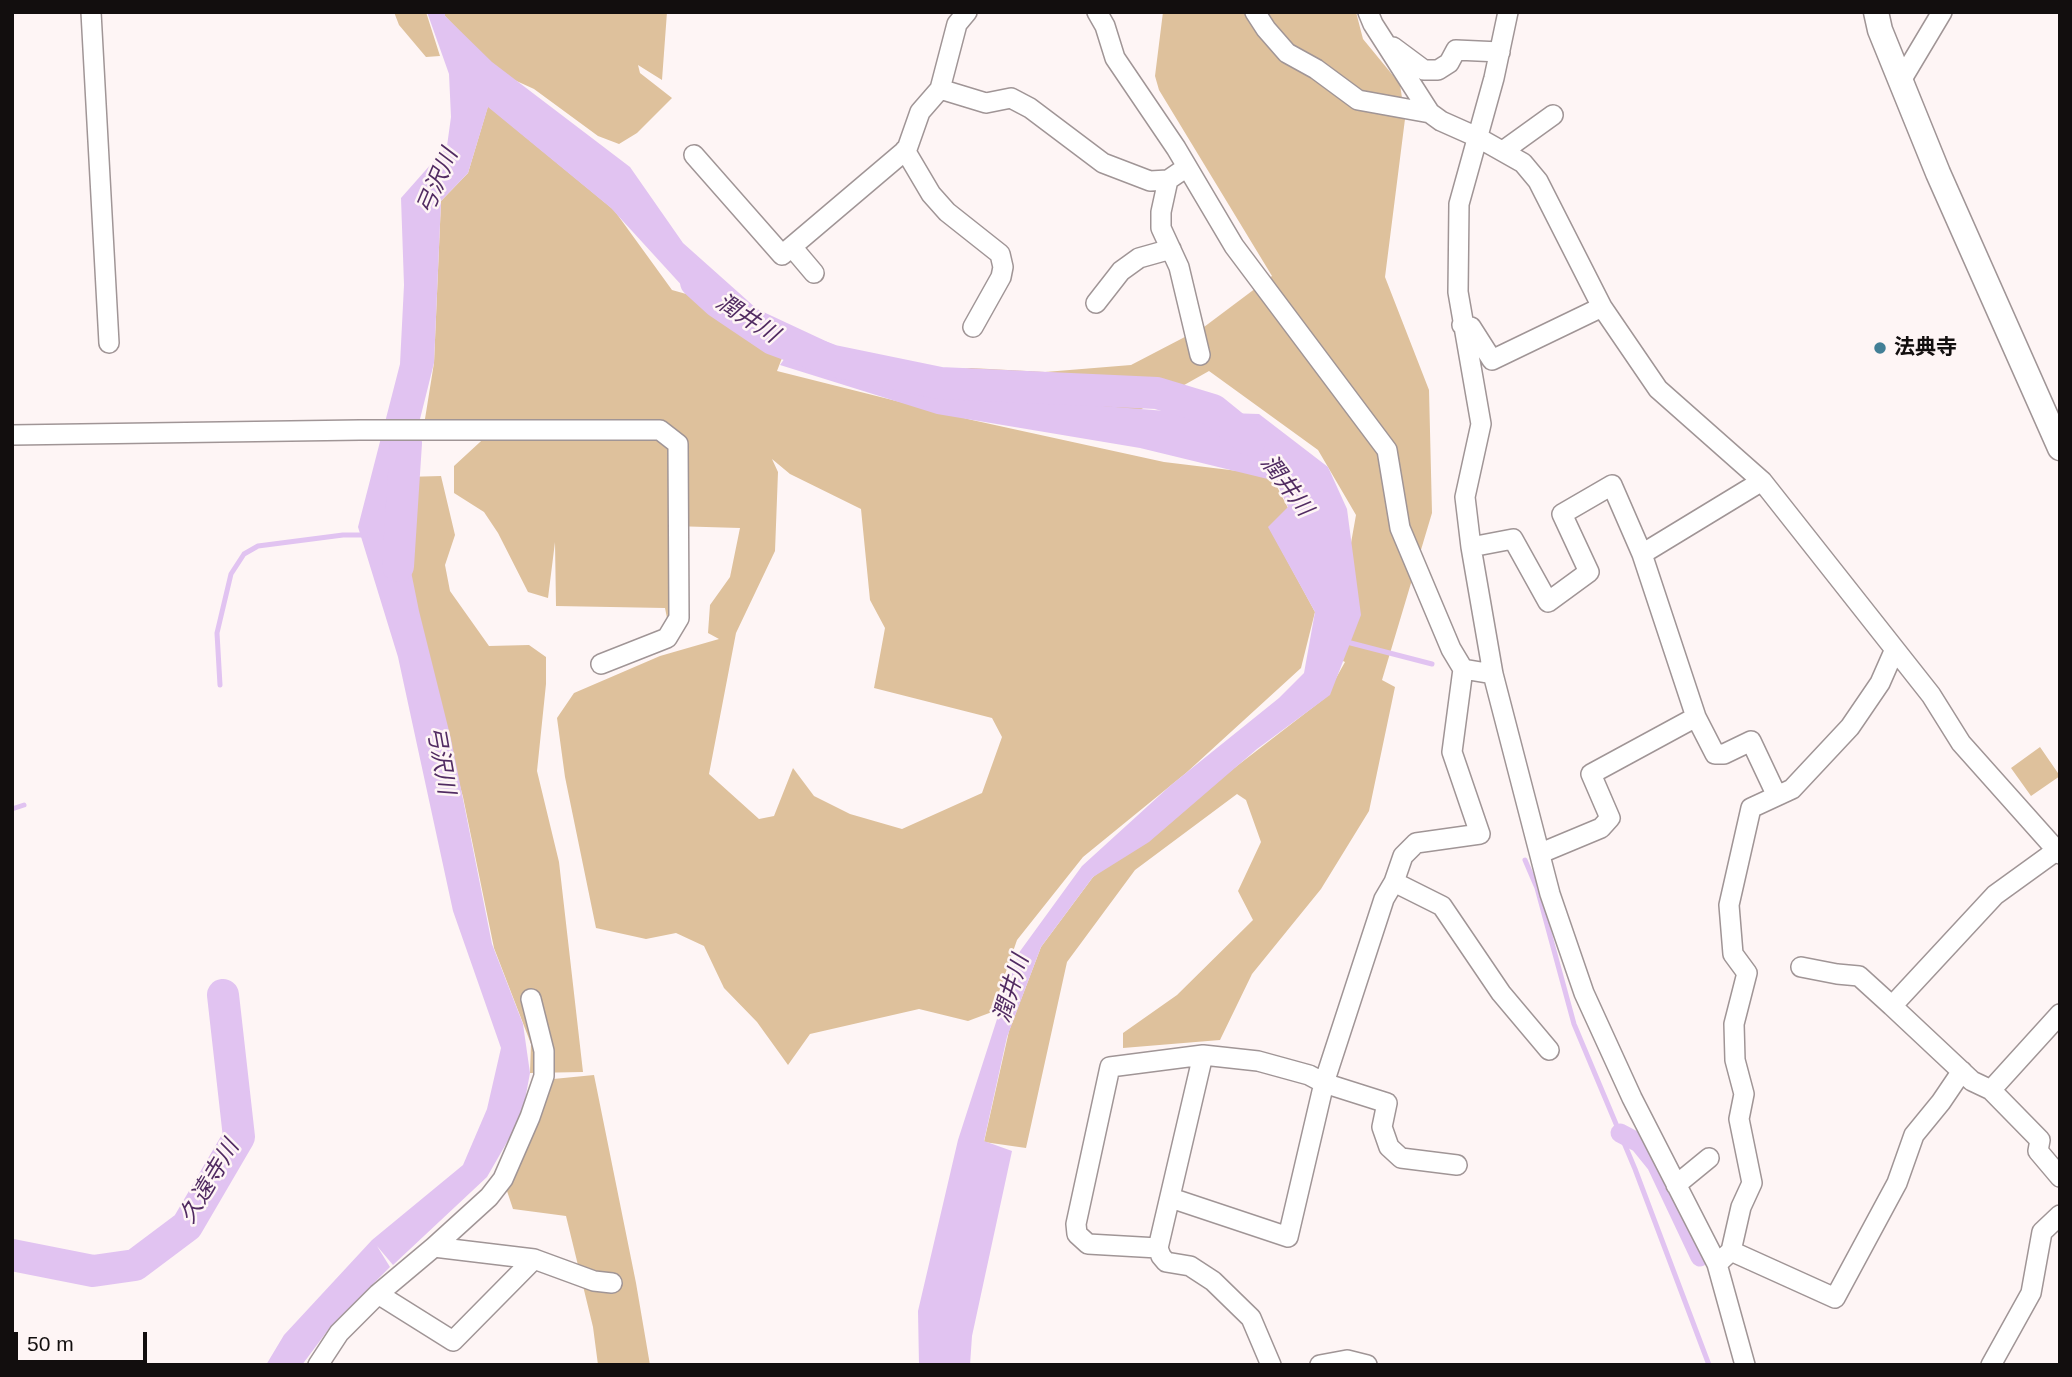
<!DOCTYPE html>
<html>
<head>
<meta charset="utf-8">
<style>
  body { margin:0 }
  #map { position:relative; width:2072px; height:1377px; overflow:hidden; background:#fef5f5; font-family:Arial,sans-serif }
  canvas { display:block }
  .frame { position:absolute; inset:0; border:14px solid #120e0e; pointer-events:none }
  .scale { position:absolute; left:14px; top:1332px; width:133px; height:32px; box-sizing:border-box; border:4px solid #120e0e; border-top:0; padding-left:9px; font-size:21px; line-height:24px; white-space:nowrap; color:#120e0e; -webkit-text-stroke:5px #fef5f5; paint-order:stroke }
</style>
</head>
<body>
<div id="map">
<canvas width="2072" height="1377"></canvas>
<div class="frame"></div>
<div class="scale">50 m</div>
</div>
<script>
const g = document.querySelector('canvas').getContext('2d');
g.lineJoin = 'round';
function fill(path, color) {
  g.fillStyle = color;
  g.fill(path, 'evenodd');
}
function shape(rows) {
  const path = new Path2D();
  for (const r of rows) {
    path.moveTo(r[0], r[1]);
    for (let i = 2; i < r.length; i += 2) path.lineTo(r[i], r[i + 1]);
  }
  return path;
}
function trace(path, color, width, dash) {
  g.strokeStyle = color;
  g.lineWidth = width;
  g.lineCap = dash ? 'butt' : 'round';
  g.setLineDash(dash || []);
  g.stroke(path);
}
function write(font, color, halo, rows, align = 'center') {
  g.font = font + ' Arial,"Noto Sans JP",sans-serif';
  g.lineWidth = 5;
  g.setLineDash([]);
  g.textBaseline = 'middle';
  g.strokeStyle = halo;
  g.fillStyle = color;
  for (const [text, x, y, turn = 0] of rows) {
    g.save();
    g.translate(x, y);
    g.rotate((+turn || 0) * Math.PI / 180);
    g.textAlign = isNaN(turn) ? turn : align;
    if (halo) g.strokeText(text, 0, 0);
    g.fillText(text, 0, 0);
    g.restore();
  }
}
const green = shape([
  [394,12,426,12,440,56,426,57,399,25],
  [445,12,667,12,662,80,638,65,640,73,672,98,637,133,619,144,598,136,534,89,499,73,445,16],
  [1163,12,1356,12,1363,39,1400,84,1405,119,1385,277,1429,390,1432,513,1382,680,1395,687,1369,811,1321,889,1252,974,1220,1040,1123,1048,1123,1033,1177,995,1253,920,1238,891,1261,842,1246,800,1237,794,1135,870,1067,962,1026,1148,984,1142,1009,1031,1041,947,1093,877,1325,698,1345,662,1331,655,1356,515,1318,450,1209,371,1131,415,952,407,927,372,971,368,1045,372,1131,365,1204,327,1272,276,1159,90,1155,76],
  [488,106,614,210,672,290,711,301,787,345,777,371,972,420,1164,462,1271,475,1288,508,1269,527,1315,612,1301,668,1186,773,1083,857,1017,940,992,1012,968,1021,919,1009,810,1034,788,1065,757,1022,724,988,704,946,676,933,646,939,596,928,565,777,557,718,574,693,660,656,719,639,708,633,710,605,730,577,740,528,672,526,670,633,665,608,556,606,555,542,548,598,528,592,498,533,484,512,454,493,454,466,492,431,424,425,434,363,441,201,468,173],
  [772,459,790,474,861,509,870,600,885,628,874,688,992,718,1002,737,982,793,902,829,850,814,814,796,793,768,774,816,759,819,709,774,736,633,775,551,778,472],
  [441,476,455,535,445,565,450,591,489,646,529,645,546,657,546,684,537,771,559,862,583,1072,530,1073,531,1044,494,948,463,797,412,610,405,477],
  [2040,747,2060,776,2031,796,2011,768],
  [594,1075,636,1283,650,1365,598,1365,593,1327,566,1216,513,1209,503,1179,533,1081]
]);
const water = shape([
  [427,12,445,12,445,16,492,62,630,167,683,243,757,309,937,393,1166,411,1259,414,1328,467,1347,509,1361,615,1330,695,1257,749,1149,842,1093,877,1041,947,1007,1037,984,1141,1012,1151,972,1336,970,1365,919,1365,918,1311,958,1140,1018,954,1082,866,1171,785,1279,698,1304,673,1315,612,1268,527,1288,507,1276,481,1140,448,937,414,780,365,792,348,857,365,685,289,611,208,488,107,468,173,441,201,434,363,398,507,419,611,451,739,492,944,523,1024,530,1073,522,1116,487,1177,393,1265,377,1246,390,1267,331,1326,302,1365,266,1365,284,1335,372,1240,463,1165,487,1109,501,1048,453,911,398,657,358,527,400,364,404,285,401,198,447,146,451,117,449,74]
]);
const stream = shape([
  [1343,641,1432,664],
  [220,685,217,633,231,574,244,554,258,546,343,535,367,535],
  [12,809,24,805],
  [1525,860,1537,888,1574,1024,1635,1169,1709,1365]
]);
const canal = shape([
  [1620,1133,1639,1143,1656,1164,1700,1257]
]);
const river = shape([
  [696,282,718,302,773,339,833,361,940,383,1157,393,1213,410,1250,440],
  [398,566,406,443],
  [12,1255,93,1271,135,1265,187,1226,239,1137,223,995]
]);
const minor = shape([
  [91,12,109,343],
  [1097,12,1105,26,1115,58,1176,148,1234,246,1387,450,1400,528,1451,649,1463,669,1493,674],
  [1255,12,1266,29,1287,53,1316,69,1358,100,1430,113],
  [1368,12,1373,24,1430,113,1441,121,1477,137,1523,163,1538,181,1602,307,1658,389,1762,481,1931,695,1961,743,2060,854],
  [1508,12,1494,78,1459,204,1458,292,1481,424,1465,497,1471,547,1493,674,1550,894,1584,993,1632,1098,1717,1264,1745,1365],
  [1393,47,1424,70,1438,70,1449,63,1456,50,1500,52],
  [1902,79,1942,12],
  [940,89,986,103,1011,98,1030,108,1103,163,1150,181,1168,180,1187,167],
  [905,150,931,194,947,212,1000,254,1003,267,1001,277,973,327],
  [1503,151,1553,115],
  [694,155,782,255,907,149,920,112,940,89,957,24,967,12],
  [1168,180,1161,212,1161,228,1179,267,1200,355],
  [792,247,814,273],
  [1096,303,1121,271,1139,258,1171,249],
  [1462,325,1471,327,1492,360,1602,307],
  [12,435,360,430,660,430,678,444,679,618,667,638,601,664],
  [1471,547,1513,539,1548,602,1589,572,1562,514,1612,485,1642,554],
  [1696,717,1642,554,1762,481],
  [2060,848,1995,895,1892,1006,1972,1081,1991,1090,2060,1014],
  [1541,853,1601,828,1610,818,1591,774,1696,717,1715,754,1724,754,1751,741,1776,794],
  [1394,882,1442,906,1501,993,1549,1050],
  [1801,967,1837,974,1859,976,1892,1006],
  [1203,1055,1158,1248,1088,1244,1077,1234,1076,1224,1110,1067,1203,1055,1258,1061,1309,1075,1324,1083,1387,1103,1382,1127,1389,1147,1401,1158,1457,1165],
  [1991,1090,2040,1140,2038,1151,2060,1177],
  [1676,1185,1709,1158],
  [1171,1198,1288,1237,1324,1083,1384,899,1394,882,1403,856,1416,843,1480,834,1452,752,1463,669],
  [434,1247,489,1197,503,1179,530,1117,544,1076,544,1051,531,999],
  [1158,1248,1161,1256,1166,1262,1190,1266,1213,1281,1251,1318,1271,1365],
  [1731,1251,1835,1298,1897,1183,1914,1135,1941,1102,1962,1071],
  [1717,1264,1731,1251,1741,1207,1752,1183,1739,1119,1744,1094,1735,1060,1734,1024,1747,973,1733,954,1729,905,1751,808,1792,789,1850,727,1880,683,1895,649],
  [378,1294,453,1341,534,1259],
  [318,1365,339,1333,378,1294,434,1247,534,1259,594,1281,612,1283],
  [1320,1365,1347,1360,1367,1365],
  [1991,1365,2031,1293,2042,1232,2060,1215]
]);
const tertiary = shape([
  [1876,12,1880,30,1938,173,2060,448]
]);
const markers = [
  [1880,348,7,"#427f96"]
];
const poiNames = [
  ["法典寺",1894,348]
];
const waterNames = [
  ["弓沢川",438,182,-67],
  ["潤井川",747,319,33],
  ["潤井川",1286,486,53],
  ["弓沢川",440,760,80],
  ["潤井川",1012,989,-73],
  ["久遠寺川",210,1182,-59]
];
fill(green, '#dec19c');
fill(water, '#e1c3f1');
trace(stream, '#e1c3f1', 5);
trace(canal, '#e1c3f1', 19);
trace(river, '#e1c3f1', 32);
trace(minor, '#a09596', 22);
trace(tertiary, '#a09596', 27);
trace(minor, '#fff', 19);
trace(tertiary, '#fff', 24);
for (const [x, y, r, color] of markers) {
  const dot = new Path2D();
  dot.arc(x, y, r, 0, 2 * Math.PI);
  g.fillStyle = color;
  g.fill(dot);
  trace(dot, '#fef5f5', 2.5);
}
write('bold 21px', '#120e0e', '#fef5f5', poiNames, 'left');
write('italic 23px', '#512b62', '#fef5f5', waterNames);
</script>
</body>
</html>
